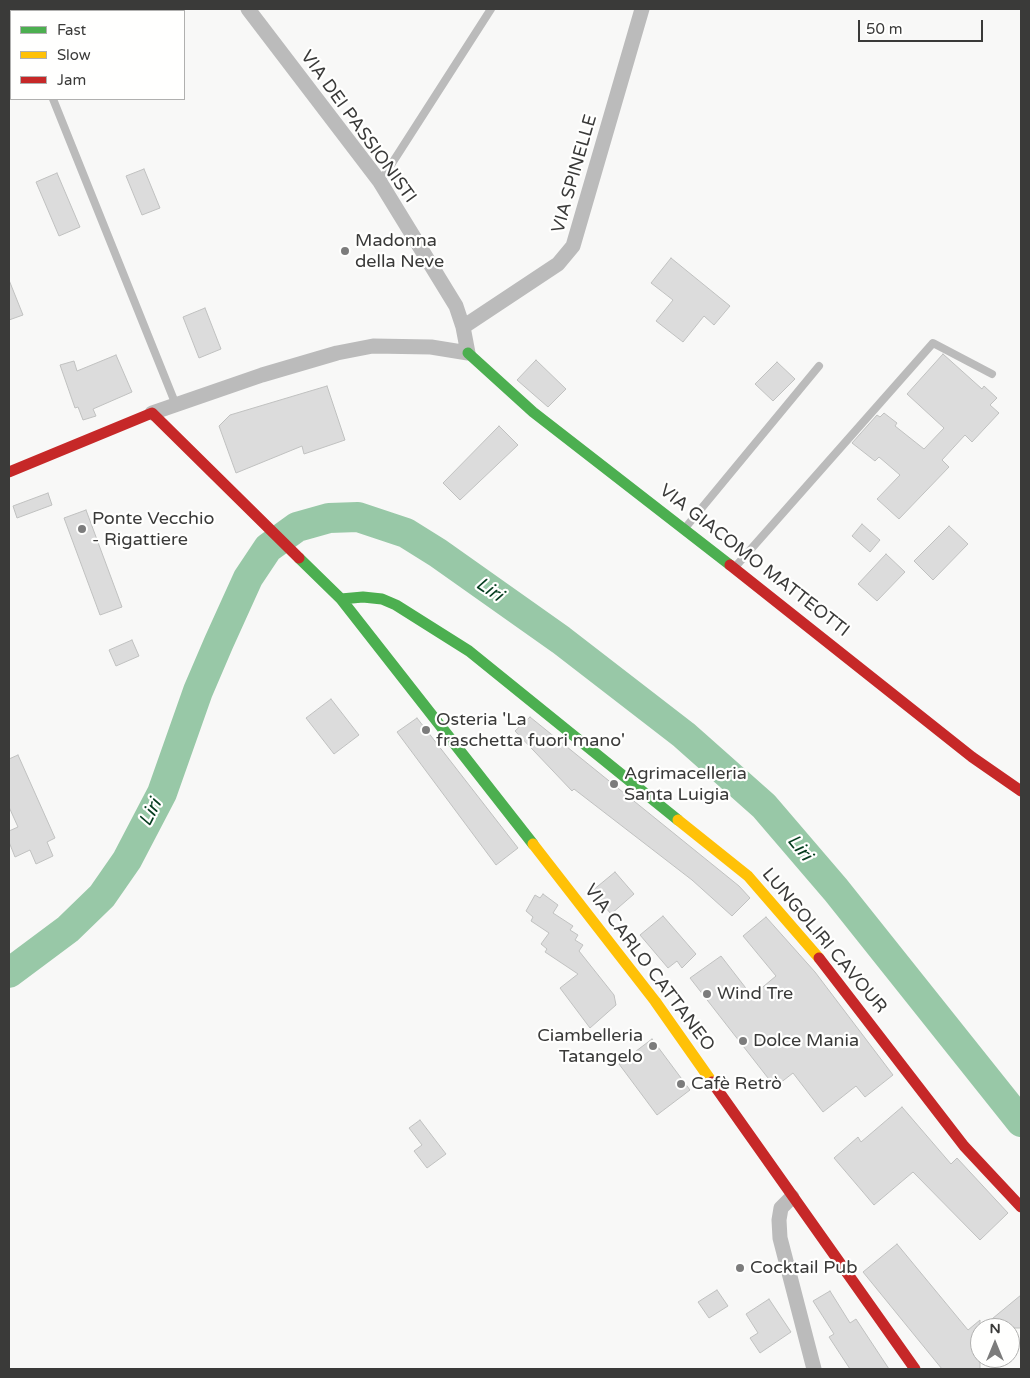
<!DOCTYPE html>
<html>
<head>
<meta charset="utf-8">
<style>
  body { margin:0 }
  #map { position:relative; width:1030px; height:1378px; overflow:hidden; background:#f8f8f7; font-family:"Varela Round",sans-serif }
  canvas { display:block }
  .frame { position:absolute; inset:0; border:10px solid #3a3a39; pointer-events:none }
  .legend { position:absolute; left:10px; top:10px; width:175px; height:90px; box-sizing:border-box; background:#fffffe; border:1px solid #b0b0af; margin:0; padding:6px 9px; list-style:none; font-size:15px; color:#3a3a39 }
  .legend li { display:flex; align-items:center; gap:10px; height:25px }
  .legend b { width:25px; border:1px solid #b0b0af }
  .north { position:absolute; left:970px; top:1318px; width:50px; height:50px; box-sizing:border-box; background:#fffffe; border:1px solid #b0b0af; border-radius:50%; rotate:0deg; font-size:14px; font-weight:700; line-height:20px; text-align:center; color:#3a3a39 }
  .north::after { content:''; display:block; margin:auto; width:18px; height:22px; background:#7c7c7c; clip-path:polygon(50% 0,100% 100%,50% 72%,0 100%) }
  .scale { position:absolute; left:858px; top:20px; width:125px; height:22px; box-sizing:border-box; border:2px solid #3a3a39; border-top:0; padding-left:6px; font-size:15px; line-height:18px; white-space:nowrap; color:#3a3a39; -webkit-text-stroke:4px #fffffe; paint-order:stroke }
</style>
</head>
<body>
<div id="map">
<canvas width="1030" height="1378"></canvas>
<div class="frame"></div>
<ul class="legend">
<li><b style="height:6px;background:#4caf50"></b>Fast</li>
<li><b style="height:6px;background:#ffc107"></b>Slow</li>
<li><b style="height:6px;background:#c62828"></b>Jam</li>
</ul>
<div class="north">N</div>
<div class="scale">50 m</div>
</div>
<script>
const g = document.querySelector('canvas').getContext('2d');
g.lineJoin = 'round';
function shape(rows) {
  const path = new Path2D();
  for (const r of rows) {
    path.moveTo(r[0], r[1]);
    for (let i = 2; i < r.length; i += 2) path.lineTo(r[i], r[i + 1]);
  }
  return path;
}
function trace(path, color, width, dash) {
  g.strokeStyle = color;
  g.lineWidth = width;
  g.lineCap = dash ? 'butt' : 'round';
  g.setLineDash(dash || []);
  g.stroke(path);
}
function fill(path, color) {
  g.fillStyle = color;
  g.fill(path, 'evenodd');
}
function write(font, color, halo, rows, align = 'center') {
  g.font = font + ' "Varela Round",sans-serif';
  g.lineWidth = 4.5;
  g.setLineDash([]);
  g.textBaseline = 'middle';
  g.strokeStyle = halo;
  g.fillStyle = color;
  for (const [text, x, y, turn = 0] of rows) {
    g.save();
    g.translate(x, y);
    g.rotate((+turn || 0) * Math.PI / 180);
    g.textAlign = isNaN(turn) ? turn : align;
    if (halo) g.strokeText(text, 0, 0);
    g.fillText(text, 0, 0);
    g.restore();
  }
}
const river = shape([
  [9,973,68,929,102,896,127,860,162,793,198,691,219,642,248,578,268,548,297,527,329,518,358,517,406,533,438,553,561,640,684,735,764,806,836,890,1021,1122]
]);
const building = shape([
  [144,169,160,208,142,215,126,176,144,169],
  [57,173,80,227,59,236,36,182,57,173],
  [671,258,730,306,714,325,704,316,683,342,656,321,673,300,651,283,671,258],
  [9,280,23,315,9,320,9,280],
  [205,308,221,349,199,358,183,317,205,308],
  [943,354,982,389,984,386,997,398,990,405,999,413,972,442,965,435,942,460,949,467,899,519,877,499,900,475,879,457,875,461,852,443,877,415,880,417,884,413,897,423,895,426,924,449,944,428,907,394,943,354],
  [116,355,132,392,93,409,96,416,83,420,78,407,75,408,60,365,74,361,77,371,116,355],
  [536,360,566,389,548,407,517,380,536,360],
  [777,362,795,379,773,401,755,384,777,362],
  [327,386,345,440,304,454,302,446,236,473,219,426,230,415,327,386],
  [499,426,518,445,460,500,443,483,499,426],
  [48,493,52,505,17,518,13,506,48,493],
  [86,510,122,607,100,615,64,518,86,510],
  [862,524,880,540,870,552,852,536,862,524],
  [949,526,968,544,933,580,914,561,949,526],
  [886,554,905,572,877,601,858,584,886,554],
  [132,640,139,656,116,666,109,650,132,640],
  [331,699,359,735,334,754,306,718,331,699],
  [530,717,739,886,750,898,732,916,692,880,574,789,572,791,515,731,530,717],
  [417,718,518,848,496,865,397,732,417,718],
  [18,755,55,838,47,842,53,856,36,864,30,850,15,857,9,842,9,831,18,827,9,807,9,759,18,755],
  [615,872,634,894,611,914,592,891,615,872],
  [543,894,558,905,553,913,573,926,570,930,578,935,575,940,583,945,579,951,614,995,616,1005,590,1028,560,988,578,974,545,952,547,949,541,944,549,933,531,921,533,917,526,911,535,895,540,898,543,894],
  [663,916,696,954,682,968,677,961,668,968,640,935,663,916],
  [766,917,815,972,893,1075,865,1097,856,1086,823,1112,793,1073,775,1087,690,978,721,956,752,996,776,976,743,936,766,917],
  [652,1039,690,1090,657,1115,619,1064,652,1039],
  [902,1107,951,1164,957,1158,1008,1213,980,1240,913,1172,874,1205,834,1158,858,1137,861,1142,902,1107],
  [420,1120,446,1154,427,1168,414,1151,422,1145,409,1128,420,1120],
  [897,1244,968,1330,980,1320,980,1369,942,1369,863,1272,897,1244],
  [717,1290,728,1306,709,1318,698,1302,717,1290],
  [830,1291,850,1323,856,1319,889,1369,850,1369,829,1337,834,1334,813,1301,830,1291],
  [1021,1295,1021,1328,981,1328,1021,1295],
  [769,1299,791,1332,760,1353,750,1338,758,1333,746,1314,769,1299]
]);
const lane = shape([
  [53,99,176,405],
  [380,182,491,9],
  [686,527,819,366],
  [736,566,933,343,992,374]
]);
const street = shape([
  [463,327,558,264,573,246,642,9],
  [152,413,262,375,337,353,373,346,431,347,468,353,463,327,456,306,380,182,248,9],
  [792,1197,781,1208,779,1220,780,1238,814,1369]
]);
const fast = shape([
  [468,353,533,412,730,565],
  [299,558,341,599,533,844],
  [341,599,363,597,382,599,396,605,469,651,678,820]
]);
const slow = shape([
  [678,820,748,876,819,958],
  [533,844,655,1001,712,1082]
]);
const jam = shape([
  [9,472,152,413,299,558],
  [730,565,972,757,1021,791],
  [819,958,964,1146,1021,1207],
  [712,1082,915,1369]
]);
const markers = [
  [345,251,5,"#7c7c7c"],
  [82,529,5,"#7c7c7c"],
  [426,730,5,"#7c7c7c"],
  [614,784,5,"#7c7c7c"],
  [707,994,5,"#7c7c7c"],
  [743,1041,5,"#7c7c7c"],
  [653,1046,5,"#7c7c7c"],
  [681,1084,5,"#7c7c7c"],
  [740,1268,5,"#7c7c7c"]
];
const streetNames = [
  ["VIA DEI PASSIONISTI",358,127,54],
  ["VIA SPINELLE",575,174,-74],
  ["VIA GIACOMO MATTEOTTI",754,561,38],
  ["LUNGOLIRI CAVOUR",824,941,50],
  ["VIA CARLO CATTANEO",649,968,53]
];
const poiNames = [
  ["Madonna",355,241],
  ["della Neve",355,262],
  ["Ponte Vecchio",92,519],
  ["- Rigattiere",92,540],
  ["Osteria 'La",436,720],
  ["fraschetta fuori mano'",436,741],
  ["Agrimacelleria",624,774],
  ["Santa Luigia",624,795],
  ["Wind Tre",717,994],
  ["Ciambelleria",643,1036,"right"],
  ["Tatangelo",643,1057,"right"],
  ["Dolce Mania",753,1041],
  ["Cafè Retrò",691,1084],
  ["Cocktail Pub",750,1268]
];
const waterNames = [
  ["Liri",489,590,34],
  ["Liri",151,813,-63],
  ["Liri",799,848,51]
];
trace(river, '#98c8a7', 30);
fill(building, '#dcdcdc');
trace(building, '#c0c1c0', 1);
trace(lane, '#bbb', 8);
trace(street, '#bbb', 15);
trace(fast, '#4caf50', 11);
trace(slow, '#ffc107', 11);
trace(jam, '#c62828', 11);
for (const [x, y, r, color] of markers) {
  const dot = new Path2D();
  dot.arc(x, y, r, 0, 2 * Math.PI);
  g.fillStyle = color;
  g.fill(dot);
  trace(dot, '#fffffe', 2);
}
write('18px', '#3a3a39', '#fffffe', streetNames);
write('18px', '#3a3a39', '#fffffe', poiNames, 'left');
write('italic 19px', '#043c1e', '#fffffe', waterNames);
</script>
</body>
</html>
